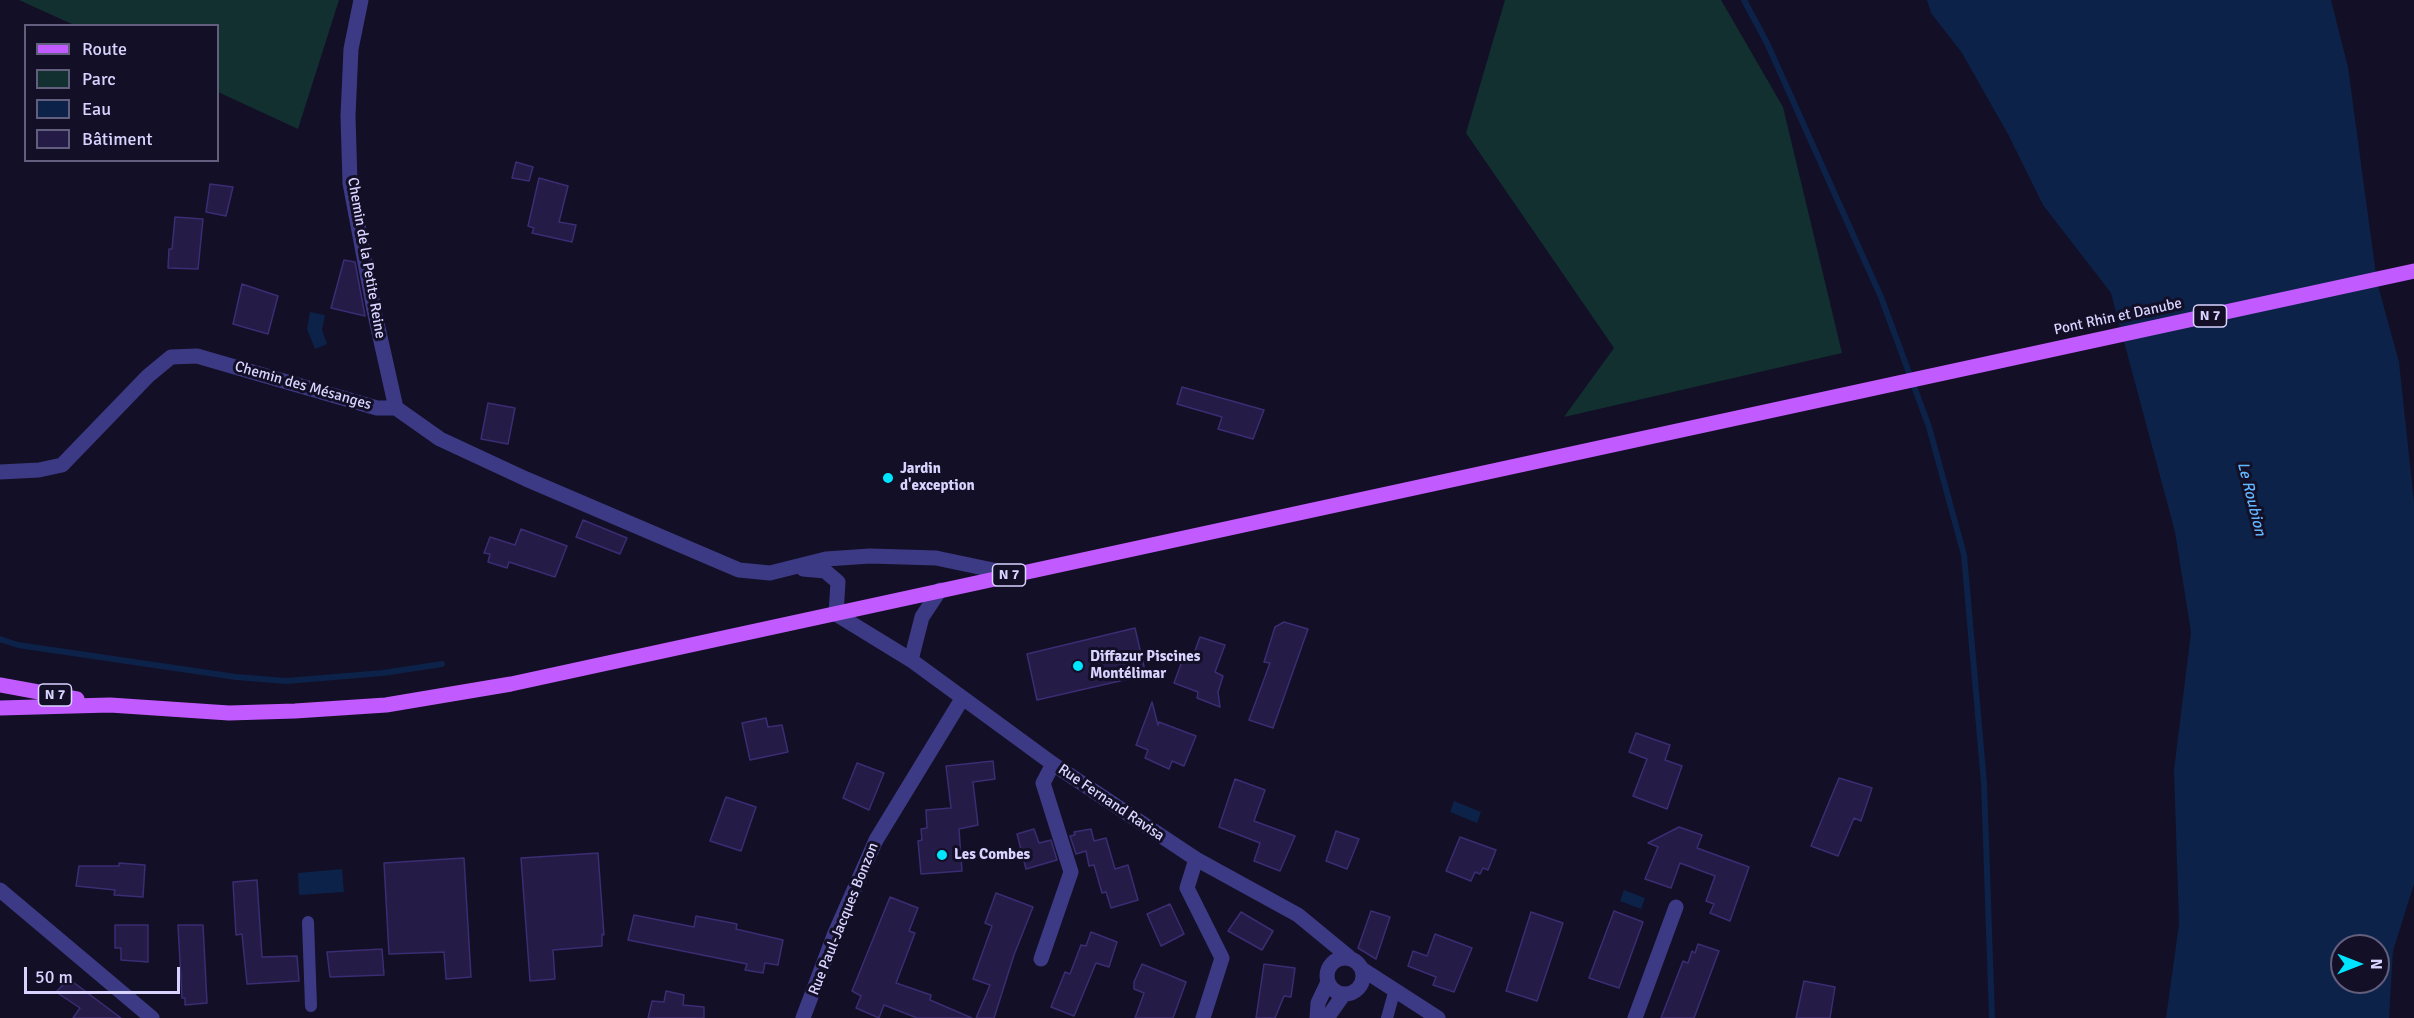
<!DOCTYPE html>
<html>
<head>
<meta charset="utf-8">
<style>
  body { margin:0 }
  #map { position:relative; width:2414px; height:1018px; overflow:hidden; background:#130f26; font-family:Signika,sans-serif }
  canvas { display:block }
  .legend { position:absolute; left:24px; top:24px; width:195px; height:138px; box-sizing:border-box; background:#130f26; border:2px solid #625e7d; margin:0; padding:8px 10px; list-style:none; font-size:18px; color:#d9d4ff }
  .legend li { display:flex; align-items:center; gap:12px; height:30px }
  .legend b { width:30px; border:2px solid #625e7d }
  .north { position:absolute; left:2330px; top:934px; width:60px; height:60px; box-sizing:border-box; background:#130f26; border:2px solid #625e7d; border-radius:50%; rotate:90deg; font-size:16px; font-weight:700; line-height:24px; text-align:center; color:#d9d4ff }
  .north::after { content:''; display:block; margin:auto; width:21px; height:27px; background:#00e5ff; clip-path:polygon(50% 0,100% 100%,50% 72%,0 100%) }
  .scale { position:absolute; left:24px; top:967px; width:156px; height:27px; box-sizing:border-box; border:3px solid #d9d4ff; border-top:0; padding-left:8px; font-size:18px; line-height:21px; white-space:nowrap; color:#d9d4ff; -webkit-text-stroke:4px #130f26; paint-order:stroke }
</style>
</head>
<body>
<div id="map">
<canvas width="2414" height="1018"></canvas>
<ul class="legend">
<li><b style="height:8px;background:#c25bff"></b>Route</li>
<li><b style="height:16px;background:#12302f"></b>Parc</li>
<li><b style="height:16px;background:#0c2248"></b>Eau</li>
<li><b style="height:16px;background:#241b47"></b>Bâtiment</li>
</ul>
<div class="north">N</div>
<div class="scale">50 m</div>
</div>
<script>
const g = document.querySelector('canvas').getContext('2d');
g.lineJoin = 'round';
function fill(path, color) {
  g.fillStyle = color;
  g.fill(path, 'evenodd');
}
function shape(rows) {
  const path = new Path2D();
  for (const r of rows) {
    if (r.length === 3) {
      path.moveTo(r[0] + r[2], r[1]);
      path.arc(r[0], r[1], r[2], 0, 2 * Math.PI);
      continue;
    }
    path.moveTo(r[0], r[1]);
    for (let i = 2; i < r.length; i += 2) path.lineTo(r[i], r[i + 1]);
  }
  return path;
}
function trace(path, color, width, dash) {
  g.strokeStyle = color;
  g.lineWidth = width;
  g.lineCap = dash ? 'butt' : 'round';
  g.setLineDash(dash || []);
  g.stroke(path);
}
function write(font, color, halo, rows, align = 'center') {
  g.font = font + ' Signika,sans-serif';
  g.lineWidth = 6;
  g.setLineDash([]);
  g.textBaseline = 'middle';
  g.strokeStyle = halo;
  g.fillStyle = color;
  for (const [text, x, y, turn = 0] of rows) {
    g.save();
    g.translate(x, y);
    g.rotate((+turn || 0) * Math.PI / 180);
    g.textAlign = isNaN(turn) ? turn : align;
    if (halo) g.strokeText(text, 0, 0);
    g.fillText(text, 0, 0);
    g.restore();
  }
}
const green = shape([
  [19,0,339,0,298,129,218,92,218,26,74,25],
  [1505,0,1721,0,1783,107,1842,353,1564,417,1614,348,1466,133]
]);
const water = shape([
  [1927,0,2331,0,2348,67,2377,282,2399,362,2414,502,2414,884,2393,951,2389,1018,2166,1018,2179,924,2174,770,2191,632,2175,532,2111,293,2043,205,2009,136,1962,53,1931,13],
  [2342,946,2378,946,2378,982,2342,982],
  [310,312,325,315,322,330,327,344,315,349,307,329],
  [1454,801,1481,812,1477,823,1450,812],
  [342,869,344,892,299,895,298,873],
  [1624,890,1645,898,1641,909,1620,901]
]);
const stream = shape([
  [1744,0,1767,43,1881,297,1929,427,1964,555,1984,783,1992,1018],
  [0,639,18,645,236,677,286,681,383,673,442,664]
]);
const building = shape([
  [516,162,533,167,529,181,512,178,516,162],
  [539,178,568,186,559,222,576,225,572,242,532,233,534,228,528,226,539,178],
  [210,184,233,187,226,216,206,212,210,184],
  [175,217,203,219,198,269,168,268,169,249,172,249,175,217],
  [344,260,355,262,365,316,331,308,344,260],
  [242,284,278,296,268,334,233,324,242,284],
  [1182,387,1264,410,1253,439,1218,429,1222,417,1177,404,1182,387],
  [488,403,515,408,508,444,481,439,488,403],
  [583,520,627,538,620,554,576,537,583,520],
  [521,529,567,546,555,577,509,562,507,568,488,562,490,554,484,553,490,537,515,545,521,529],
  [1284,622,1308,629,1273,728,1249,720,1270,663,1264,662,1275,627,1284,622],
  [1135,628,1146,675,1037,700,1027,654,1135,628],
  [1200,637,1225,645,1215,672,1223,676,1218,692,1220,707,1197,698,1198,692,1174,683,1185,653,1193,656,1200,637],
  [1152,702,1158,725,1159,722,1196,736,1184,766,1172,761,1169,769,1145,758,1148,750,1136,745,1152,702],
  [766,718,768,727,782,725,788,752,750,760,742,723,766,718],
  [1636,733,1670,745,1665,760,1682,766,1667,809,1633,796,1647,759,1629,752,1636,733],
  [993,761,995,779,973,782,978,825,959,829,962,871,921,874,918,841,922,840,921,829,927,828,926,810,951,808,946,766,993,761],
  [857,763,884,773,869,810,843,798,857,763],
  [1839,778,1872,788,1861,821,1854,818,1838,856,1811,846,1839,778],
  [1235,779,1265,790,1254,821,1295,836,1280,871,1254,861,1260,843,1219,827,1235,779],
  [726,797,756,807,741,851,710,841,726,797],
  [1679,827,1702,835,1697,848,1749,867,1730,921,1710,913,1714,904,1706,901,1715,876,1680,863,1671,888,1645,879,1658,847,1648,843,1679,827],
  [1034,829,1039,843,1051,840,1057,860,1026,869,1017,834,1034,829],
  [1091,829,1094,841,1106,838,1115,869,1128,865,1138,900,1111,908,1106,892,1102,893,1094,865,1089,866,1086,851,1076,854,1070,836,1075,835,1074,832,1091,829],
  [1336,831,1359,839,1347,869,1326,861,1336,831],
  [1460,837,1496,850,1488,870,1483,868,1480,874,1475,872,1471,881,1446,871,1460,837],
  [598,853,604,935,602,934,602,946,553,950,555,979,530,981,521,858,598,853],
  [464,858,471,977,446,979,444,952,389,954,384,863,464,858],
  [119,863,145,865,143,897,114,895,115,890,76,886,79,866,119,866,119,863],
  [257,880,262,957,297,956,299,981,247,984,242,934,236,935,233,882,257,880],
  [996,893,1033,907,1014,955,994,1018,976,1018,990,985,973,979,992,926,985,923,996,893],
  [890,897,918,908,909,931,915,933,896,983,931,995,930,1000,972,1018,917,1018,884,1005,879,1018,856,1008,861,996,852,991,890,897],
  [1170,904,1184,934,1161,946,1147,914,1170,904],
  [1371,911,1390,917,1376,959,1358,948,1371,911],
  [1614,911,1643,922,1619,988,1589,978,1614,911],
  [1241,912,1273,931,1262,950,1228,931,1241,912],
  [1531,912,1563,923,1537,1001,1506,991,1531,912],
  [634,915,694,927,696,916,737,924,736,929,783,940,778,965,765,963,763,973,745,970,747,964,628,940,634,915],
  [115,925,148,925,148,962,121,960,121,948,115,948,115,925],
  [178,925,203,925,207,1003,185,1005,185,998,182,998,178,925],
  [1091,932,1117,942,1109,967,1096,963,1074,1016,1051,1007,1065,972,1070,974,1081,945,1086,946,1091,932],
  [1435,934,1472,948,1454,992,1433,985,1436,977,1408,966,1413,951,1427,956,1435,934],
  [1698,944,1719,951,1694,1018,1661,1018,1683,961,1688,963,1692,951,1695,953,1698,944],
  [382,949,384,975,330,977,327,952,382,949],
  [1142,964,1186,982,1173,1018,1135,1018,1144,993,1134,989,1134,982,1142,964],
  [1264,964,1295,968,1291,997,1284,996,1275,1018,1256,1018,1264,964],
  [69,979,121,1018,73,1018,80,1008,56,992,69,979],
  [1804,981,1835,987,1830,1018,1796,1018,1804,981],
  [666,991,684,995,683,1005,704,1007,704,1018,648,1018,652,1001,664,1002,666,991]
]);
const lane = shape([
  [308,922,311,1006],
  [1387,1018,1395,989]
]);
const street = shape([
  [361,0,351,49,348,116,350,183,374,310,396,408],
  [0,472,39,470,62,465,148,376,171,357,197,356,377,408,396,408,440,439,526,479,739,570,770,573,826,559,870,556,936,558,1012,574],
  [803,569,825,571,838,582,836,614,911,660,1053,764,1196,859,1298,915,1349,957],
  [911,660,922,617,940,590],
  [1196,859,1187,888,1222,958,1203,1018],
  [0,890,152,1018],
  [1345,976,18],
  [1041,959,1071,872,1043,783,1053,764],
  [1362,969,1438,1018],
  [803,1018,835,933,876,840,962,699],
  [1317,1018,1318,1003,1328,982],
  [1327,1018,1344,994],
  [1635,1018,1676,907]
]);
const primary = shape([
  [0,685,77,699],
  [0,708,110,705,229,713,295,711,386,705,511,684,2414,271]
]);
const markers = [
  [888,478,6,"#00e5ff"],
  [1078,666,6,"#00e5ff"],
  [942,855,6,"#00e5ff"]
];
const shields = [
  [2210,316,33],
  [1009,575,33],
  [55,695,33]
];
const shieldNames = [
  ["N 7",2210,316],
  ["N 7",1009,575],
  ["N 7",55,695]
];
const streetNames = [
  ["Chemin de la Petite Reine",366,258,80],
  ["Pont Rhin et Danube",2118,317,-12],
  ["Chemin des Mésanges",303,386,16],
  ["Rue Fernand Ravisa",1111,803,34],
  ["Rue Paul-Jacques Bonzon",844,919,-68]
];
const poiNames = [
  ["Jardin",900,469],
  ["d'exception",900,486],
  ["Diffazur Piscines",1090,657],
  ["Montélimar",1090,674],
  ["Les Combes",954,855]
];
const waterNames = [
  ["Le Roubion",2251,499,76]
];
fill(green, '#12302f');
fill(water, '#0c2248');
trace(stream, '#0c2248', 6);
fill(building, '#241b47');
trace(building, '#3b2d73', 1.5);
trace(lane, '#3d3a85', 12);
trace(street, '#3d3a85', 15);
trace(primary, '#c25bff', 15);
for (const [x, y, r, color] of markers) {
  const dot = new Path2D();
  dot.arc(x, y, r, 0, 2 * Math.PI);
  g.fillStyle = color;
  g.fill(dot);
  trace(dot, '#130f26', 2);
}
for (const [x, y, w] of shields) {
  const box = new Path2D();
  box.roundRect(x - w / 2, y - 11, w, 22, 4.5);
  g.fillStyle = '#130f26';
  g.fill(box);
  trace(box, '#d9d4ff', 1.5);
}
write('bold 14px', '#d9d4ff', null, shieldNames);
write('15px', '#d9d4ff', '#130f26', streetNames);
write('bold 15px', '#d9d4ff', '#130f26', poiNames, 'left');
write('italic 16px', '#62b6ff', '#130f26', waterNames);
</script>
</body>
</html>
